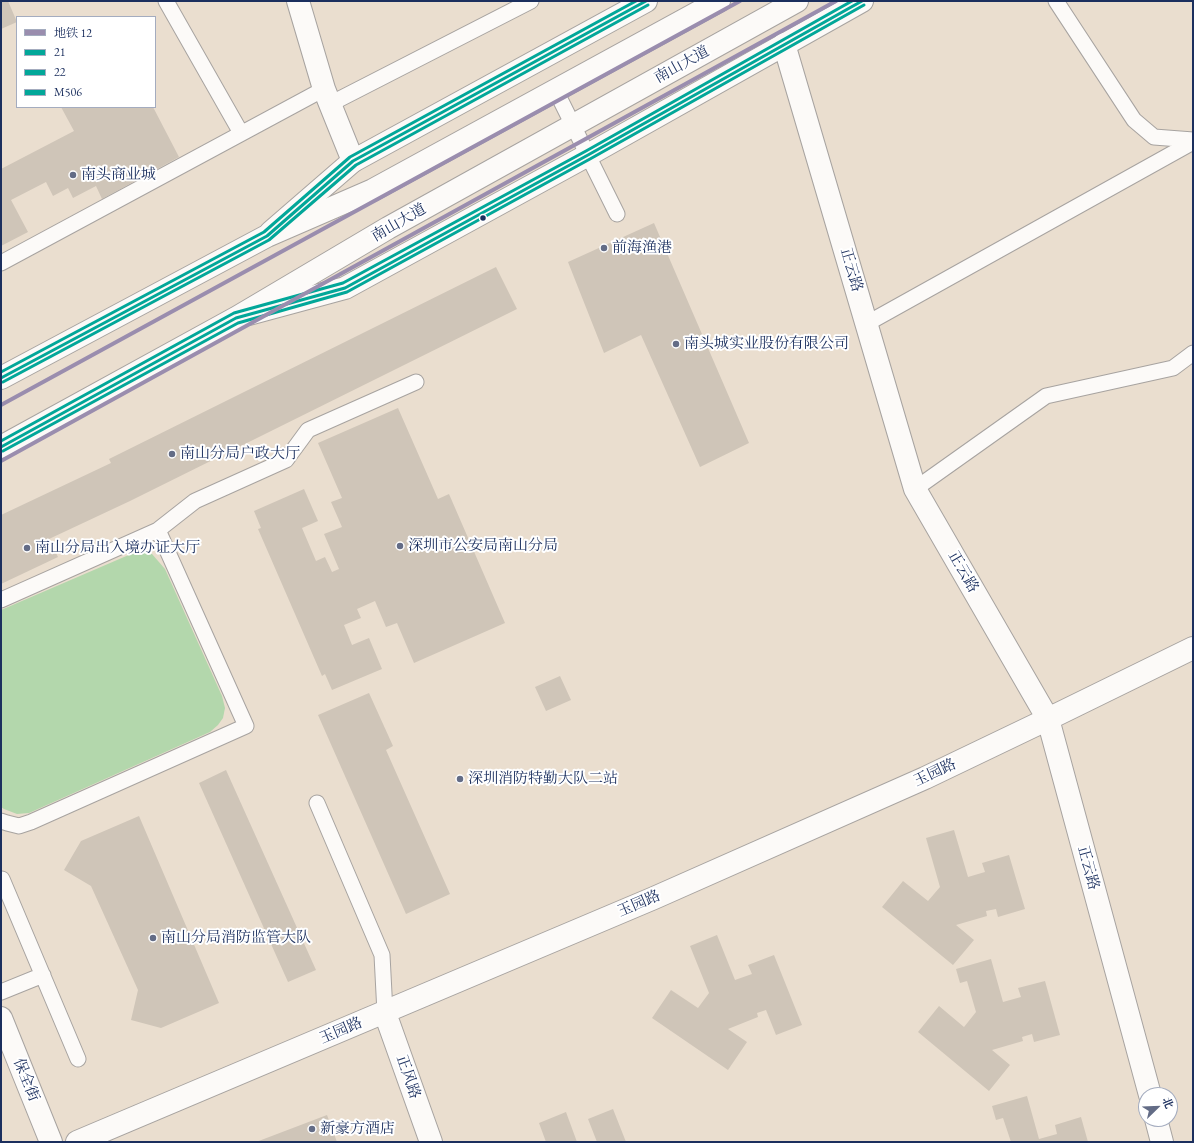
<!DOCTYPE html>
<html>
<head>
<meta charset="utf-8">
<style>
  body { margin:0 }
  #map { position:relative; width:1194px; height:1143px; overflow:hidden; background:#eadecf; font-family:"EB Garamond","Noto Serif SC",serif }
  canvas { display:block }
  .frame { position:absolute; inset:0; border:2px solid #1b2f5e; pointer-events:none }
  .legend { position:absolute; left:16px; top:16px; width:140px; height:92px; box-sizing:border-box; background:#fff; border:1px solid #a4acbf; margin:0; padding:5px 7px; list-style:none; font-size:12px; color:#1b2f5e }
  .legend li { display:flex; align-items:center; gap:8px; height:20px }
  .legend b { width:20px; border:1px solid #a4acbf }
  .north { position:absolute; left:1138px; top:1087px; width:40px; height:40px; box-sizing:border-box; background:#fff; border:1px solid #a4acbf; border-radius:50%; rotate:67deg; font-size:11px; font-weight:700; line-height:16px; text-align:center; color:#1b2f5e }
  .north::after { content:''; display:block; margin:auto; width:14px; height:18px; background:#636c86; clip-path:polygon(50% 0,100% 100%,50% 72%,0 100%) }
</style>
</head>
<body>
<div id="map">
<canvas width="1194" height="1143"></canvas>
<div class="frame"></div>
<ul class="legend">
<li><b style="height:5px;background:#9a8dae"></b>地铁 12</li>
<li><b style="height:5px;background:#02a799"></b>21</li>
<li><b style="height:5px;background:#02a799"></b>22</li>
<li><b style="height:5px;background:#02a799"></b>M506</li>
</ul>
<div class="north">北</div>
</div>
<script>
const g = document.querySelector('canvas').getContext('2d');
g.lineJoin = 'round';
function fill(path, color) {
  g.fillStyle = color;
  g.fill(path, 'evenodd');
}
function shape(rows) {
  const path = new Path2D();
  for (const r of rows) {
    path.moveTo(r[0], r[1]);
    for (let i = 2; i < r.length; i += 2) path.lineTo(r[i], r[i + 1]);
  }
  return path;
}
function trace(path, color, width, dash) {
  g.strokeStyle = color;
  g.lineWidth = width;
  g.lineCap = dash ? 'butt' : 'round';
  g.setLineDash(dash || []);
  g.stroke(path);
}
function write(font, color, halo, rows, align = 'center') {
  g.font = font + ' "EB Garamond","Noto Serif SC",serif';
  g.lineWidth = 4;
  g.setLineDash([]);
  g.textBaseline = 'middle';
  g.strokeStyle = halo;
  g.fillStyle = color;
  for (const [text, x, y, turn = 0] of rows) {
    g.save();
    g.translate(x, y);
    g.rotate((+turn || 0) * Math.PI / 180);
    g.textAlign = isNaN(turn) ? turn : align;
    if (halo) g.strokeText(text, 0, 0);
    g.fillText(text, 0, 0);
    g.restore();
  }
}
const green = shape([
  [143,551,152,554,165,569,222,696,225,708,223,718,218,725,210,732,29,813,17,814,4,809,1,807,1,610,131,554]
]);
const building = shape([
  [1,1,8,1,17,22,1,29],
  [61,107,153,107,179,157,102,199,96,186,73,198,68,188,53,196,46,182,11,200,28,232,1,246,1,169,74,131],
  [654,223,749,443,700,467,641,335,604,353,568,262],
  [496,267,517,309,130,501,49,539,58,557,1,584,1,515,111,463,109,459],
  [398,408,438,499,449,494,505,623,414,663,397,623,386,627,375,601,357,609,361,618,344,625,352,645,369,638,382,669,332,690,325,674,322,676,258,529,261,528,254,511,304,489,318,521,302,528,316,561,325,557,332,572,339,569,324,534,342,527,331,502,342,498,318,443],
  [560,676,571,700,546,711,535,687],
  [369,693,393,746,386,750,450,894,406,914,318,715],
  [226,770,316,970,288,982,199,783],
  [139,816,219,1003,161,1028,131,1020,138,990,91,886,64,870,81,841],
  [954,830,968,877,985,872,982,863,1009,855,1025,909,998,917,996,909,986,911,987,916,956,925,974,940,953,965,882,907,903,881,928,901,940,887,926,838],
  [717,935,735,980,752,974,748,965,774,955,802,1025,776,1035,766,1010,757,1013,758,1017,728,1029,747,1042,728,1070,652,1018,671,990,698,1008,709,993,690,946],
  [991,959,1003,1002,1021,997,1018,988,1045,981,1060,1035,1034,1042,1032,1034,1022,1037,1023,1041,992,1050,1010,1065,989,1091,918,1032,939,1006,964,1027,976,1012,967,981,960,983,956,969],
  [1027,1096,1039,1139,1057,1134,1055,1125,1081,1117,1088,1142,1011,1142,1003,1118,996,1120,992,1106],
  [613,1109,626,1142,597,1142,588,1119],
  [566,1112,577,1142,546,1142,539,1123],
  [327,1115,337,1142,256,1142]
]);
const service = shape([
  [166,1,241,133],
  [1056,1,1134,120,1154,137,1193,140],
  [556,91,617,214],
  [330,104,531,1],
  [1,263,324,89],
  [866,324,1193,142],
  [915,489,1046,396,1173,368,1193,353],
  [1,600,158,530,195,501,286,460,308,430,416,382],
  [317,803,382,955,385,1013],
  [1,821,7,823,19,826,31,822,246,726,158,530],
  [2,879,78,1059],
  [1,992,43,975]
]);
const minor = shape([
  [298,1,324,89,353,161],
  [784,44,915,489,1048,719,1150,1095],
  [385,1013,431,1142],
  [1,1018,51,1142],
  [1156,1119,1162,1142],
  [77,1142,654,898,925,778,1048,719,1193,648]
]);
const tertiary = shape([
  [271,232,353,161,646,1],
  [249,314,345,288,588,155,862,1]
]);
const primary = shape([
  [1,378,267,236,373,190,719,1],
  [1,447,236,318,388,228,797,1]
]);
const bus1 = shape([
  [1,378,267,236,353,161,646,1],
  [1,447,236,318,345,288,588,155,862,1]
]);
const bus2 = shape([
  [3,382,269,240,356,165,648,5],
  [3,451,238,323,347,292,590,159,864,5]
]);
const bus3 = shape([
  [1,372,264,232,350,157,636,1],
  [1,441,234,313,343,283,586,151,852,1]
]);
const metro1 = shape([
  [1,405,740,1],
  [1,461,836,1]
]);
const markers = [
  [73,175,4,"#636c86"],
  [483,218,3.5,"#1b2f5e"],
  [604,248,4,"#636c86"],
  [676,344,4,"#636c86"],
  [172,454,4,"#636c86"],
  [400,546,4,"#636c86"],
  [27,548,4,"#636c86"],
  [460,779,4,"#636c86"],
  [153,938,4,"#636c86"],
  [312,1129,4,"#636c86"]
];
const streetNames = [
  ["南山大道",682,65,-29],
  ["南山大道",399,223,-30],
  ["正云路",851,270,74],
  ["正云路",963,572,60],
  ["玉园路",935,773,-25],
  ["正云路",1088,868,75],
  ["玉园路",639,904,-23],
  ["玉园路",341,1031,-23],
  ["正风路",408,1077,71],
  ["保全街",26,1080,68]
];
const poiNames = [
  ["南头商业城",81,175],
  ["前海渔港",612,248],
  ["南头城实业股份有限公司",684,344],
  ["南山分局户政大厅",180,454],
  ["深圳市公安局南山分局",408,546],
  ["南山分局出入境办证大厅",35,548],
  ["深圳消防特勤大队二站",468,779],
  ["南山分局消防监管大队",161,938],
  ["新豪方酒店",320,1129]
];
fill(green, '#b3d7ac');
fill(building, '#cfc5b8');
trace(service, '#a7a3a0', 17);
trace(minor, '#a7a3a0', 24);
trace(tertiary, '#a7a3a0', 24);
trace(primary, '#a7a3a0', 24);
trace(service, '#fcfaf8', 15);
trace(minor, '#fcfaf8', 22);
trace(tertiary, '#fcfaf8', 22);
trace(primary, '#fcfaf8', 22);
trace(bus1, '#02a799', 3);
trace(bus2, '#02a799', 3);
trace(bus3, '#02a799', 3);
trace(metro1, '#9a8dae', 4);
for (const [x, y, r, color] of markers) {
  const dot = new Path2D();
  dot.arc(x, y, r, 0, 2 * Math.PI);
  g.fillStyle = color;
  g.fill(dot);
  trace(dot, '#fff', 1.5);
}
write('15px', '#1b2f5e', '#fff', streetNames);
write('15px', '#1b2f5e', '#fff', poiNames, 'left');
</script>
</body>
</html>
